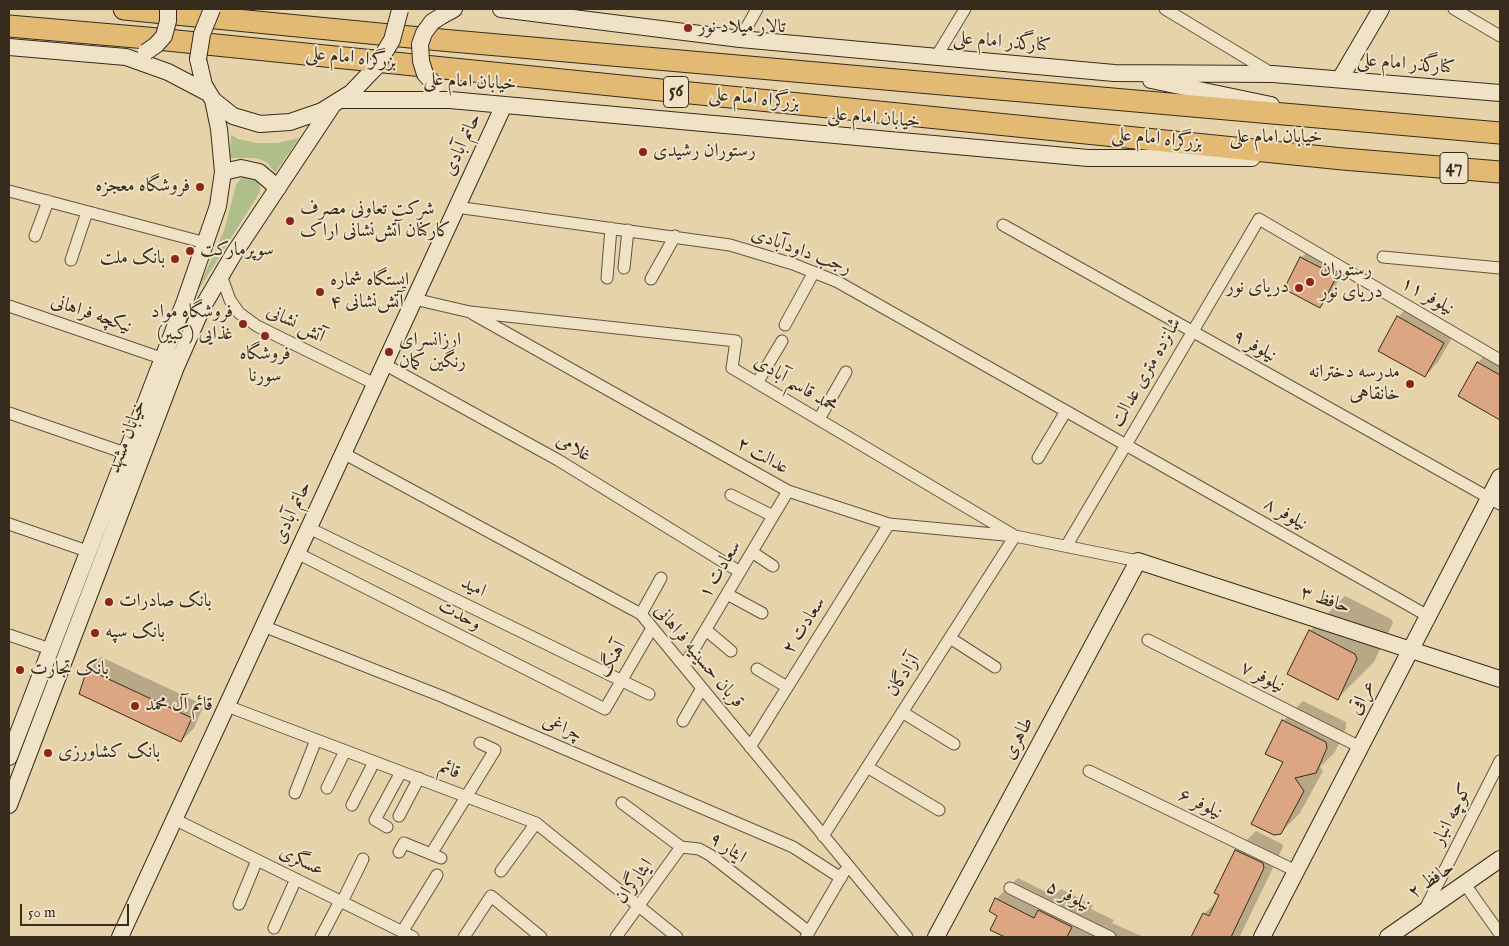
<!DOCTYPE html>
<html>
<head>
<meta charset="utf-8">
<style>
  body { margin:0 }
  #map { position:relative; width:1509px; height:946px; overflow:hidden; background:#e6d3a9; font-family:"IM FELL English",serif }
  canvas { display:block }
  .frame { position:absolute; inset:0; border:10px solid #372b1e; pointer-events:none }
  .scale { position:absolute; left:20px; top:904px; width:109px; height:22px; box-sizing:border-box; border:2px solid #372b1e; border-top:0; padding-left:6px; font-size:15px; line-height:18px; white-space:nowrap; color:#372b1e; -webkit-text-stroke:4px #efe2c7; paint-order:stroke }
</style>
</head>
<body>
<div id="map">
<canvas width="1509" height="946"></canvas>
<div class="frame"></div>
<div class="scale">50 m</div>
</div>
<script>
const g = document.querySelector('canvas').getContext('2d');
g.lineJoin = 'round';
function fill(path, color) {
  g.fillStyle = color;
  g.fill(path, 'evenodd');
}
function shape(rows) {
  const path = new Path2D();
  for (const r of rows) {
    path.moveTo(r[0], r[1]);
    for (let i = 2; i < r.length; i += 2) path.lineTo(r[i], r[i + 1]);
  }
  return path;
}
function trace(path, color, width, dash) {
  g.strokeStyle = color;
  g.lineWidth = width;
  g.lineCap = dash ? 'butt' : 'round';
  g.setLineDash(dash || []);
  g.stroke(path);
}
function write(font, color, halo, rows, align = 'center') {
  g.font = font + ' "IM FELL English",Amiri,serif';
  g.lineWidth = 4;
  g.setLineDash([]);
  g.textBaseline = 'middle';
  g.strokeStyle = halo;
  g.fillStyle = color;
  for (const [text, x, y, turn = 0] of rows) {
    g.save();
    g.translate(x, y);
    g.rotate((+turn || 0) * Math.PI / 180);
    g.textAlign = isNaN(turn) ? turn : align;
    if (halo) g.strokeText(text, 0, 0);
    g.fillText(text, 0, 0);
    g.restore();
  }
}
const green = shape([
  [231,135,238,139,256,143,277,143,299,138,275,173,267,162,255,158,230,158],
  [250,177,256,180,260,186,260,192,194,297,224,231,236,185,241,178]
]);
const shadow = shape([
  [1311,248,1346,265,1330,297,1320,307,1301,258],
  [1411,304,1457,329,1438,362,1425,376,1398,317],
  [1491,349,1500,354,1500,418,1460,396,1478,362],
  [1345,596,1391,619,1393,623,1374,662,1338,698,1310,631],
  [101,657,204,705,194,728,181,741,88,670],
  [1303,701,1346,722,1346,728,1335,752,1320,767,1323,771,1300,813,1280,833,1284,762,1283,721],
  [1256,831,1282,844,1283,847,1240,936,1199,937,1194,935,1204,914,1218,900,1236,851],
  [1018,878,1054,896,1061,889,1093,905,1091,909,1114,920,1112,923,1144,937,1008,937,992,929,999,915,996,899]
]);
const building = shape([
  [1300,257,1337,276,1320,308,1284,289,1300,257],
  [1397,316,1444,343,1425,377,1378,351,1397,316],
  [1477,362,1500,375,1500,420,1458,396,1477,362],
  [1309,630,1355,654,1357,659,1338,700,1287,674,1309,630],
  [87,669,192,718,181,742,79,694,87,669],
  [1282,720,1326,742,1327,748,1316,773,1295,778,1304,791,1281,834,1274,835,1251,824,1283,762,1265,754,1282,720],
  [1235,850,1263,863,1264,868,1231,937,1191,937,1203,913,1209,916,1219,895,1214,893,1235,850],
  [995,898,1034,918,1038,910,1072,927,1067,937,1005,937,990,930,997,916,989,911,995,898]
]);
const street = shape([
  [1165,9,1273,74],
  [1454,9,1500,36],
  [740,39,757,9],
  [936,57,965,9],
  [9,191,206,243],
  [456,207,730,245,793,264,838,282,1428,616],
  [1003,225,1500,504],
  [35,236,48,201],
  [1383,257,1500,268],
  [71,260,87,212],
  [624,268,628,230],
  [221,275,230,300,239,313,257,326,375,384],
  [607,278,611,228],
  [651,279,675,236],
  [414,299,470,312,736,341,732,368,1015,536,823,836],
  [9,306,161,358],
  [473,314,788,491,889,524,1015,536,1138,561],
  [785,325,814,272],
  [384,364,558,460,740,572],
  [757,383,782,341],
  [9,413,125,453],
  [819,419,846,372],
  [343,453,641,614,907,937],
  [1038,458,1066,411],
  [731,495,773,516],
  [9,524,87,551],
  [309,528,649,694],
  [1067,545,1259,219,1500,360],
  [752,552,773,566],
  [297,553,605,709,652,628],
  [727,594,762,613],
  [641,614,661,578],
  [263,626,441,696,793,847,841,878],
  [706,630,731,651],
  [9,635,50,649],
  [950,638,995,667],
  [1148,640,1360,747],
  [684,666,788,491],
  [757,669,787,687],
  [227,706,536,823,677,937],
  [902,712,954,744],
  [683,721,702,688],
  [750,747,889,524],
  [867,767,939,810],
  [1089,771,1296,871],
  [327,788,345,751],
  [295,793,316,740],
  [622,803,681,847,699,849,710,855,809,932],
  [352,805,374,762],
  [399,816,419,778],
  [174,819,413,937],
  [387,827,375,820,401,772],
  [399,852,404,843,441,858],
  [431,854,495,750,480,743],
  [501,871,536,823],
  [1464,883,1500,934],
  [1010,888,1110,937],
  [342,902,363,859],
  [239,904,257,860],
  [1424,911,1500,761],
  [274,928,296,879],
  [402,932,437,875],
  [321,937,340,901],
  [464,937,491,896,541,937],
  [616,937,681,847],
  [806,937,844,872]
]);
const secondary = shape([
  [501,9,740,39,1114,73,1273,74,1500,93],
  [443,15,454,9],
  [9,47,126,57,168,72,208,93],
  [198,59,204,85,213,100,233,116,260,124,290,122,322,111,351,93,375,68],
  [1340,79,1381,9],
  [1151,80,1271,105],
  [342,100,450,100,1088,158,1252,158],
  [223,172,241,168,259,172,278,188],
  [9,757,185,301,218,206,223,172,219,129,213,100],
  [9,805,176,367,202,308,233,255,332,106],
  [120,937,504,105],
  [936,937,1138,561,1500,679],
  [1262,937,1500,477],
  [1388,937,1500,859]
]);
const highway = shape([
  [124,9,441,40,1500,133],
  [9,26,147,38,1343,159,1500,172]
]);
const secondaryBridge = shape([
  [146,52,156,45,164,36,168,21,168,9],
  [198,59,202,34,212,9],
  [375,68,392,40,400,10],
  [435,85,425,74,421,61,420,44,424,33,432,22,443,15]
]);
const markers = [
  [688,28,5,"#8f2418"],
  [643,152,5,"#8f2418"],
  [200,187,5,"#8f2418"],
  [290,221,5,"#8f2418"],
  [190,251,5,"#8f2418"],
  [175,259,5,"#8f2418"],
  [1310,282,5,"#8f2418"],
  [1299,288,5,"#8f2418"],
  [320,292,5,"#8f2418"],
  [243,324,5,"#8f2418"],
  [265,336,5,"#8f2418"],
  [389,352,5,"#8f2418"],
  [1410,384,5,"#8f2418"],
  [109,602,5,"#8f2418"],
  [95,633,5,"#8f2418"],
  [20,670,5,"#8f2418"],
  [135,706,5,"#8f2418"],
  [48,753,5,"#8f2418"]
];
const shields = [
  [676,92,25],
  [1454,168,28]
];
const shieldNames = [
  ["56",676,92],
  ["47",1454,168]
];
const poiNames = [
  ["تالار میلاد نور",698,28],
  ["رستوران رشیدی",653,152],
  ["فروشگاه معجزه",190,187,"right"],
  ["شرکت تعاونی مصرف",300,210],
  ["کارکنان آتش‌نشانی اراک",300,232],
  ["سوپرمارکت",200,251],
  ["بانک ملت",165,259,"right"],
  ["رستوران",1320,271],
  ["دریای نور",1320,293],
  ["ایستگاه شماره",330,281],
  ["۴ آتش‌نشانی",330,303],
  ["دریای نور",1289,288,"right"],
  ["فروشگاه مواد",233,313,"right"],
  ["غذایی (کبیر)",233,335,"right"],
  ["ارزانسرای",399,341],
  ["رنگین کمان",399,363],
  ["فروشگاه",265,355,"center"],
  ["سورنا",265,377,"center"],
  ["مدرسه دخترانه",1400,373,"right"],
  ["خانقاهی",1400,395,"right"],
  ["بانک صادرات",119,602],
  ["بانک سپه",105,633],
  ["بانک تجارت",30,670],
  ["قائم آل محمد",145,706],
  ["بانک کشاورزی",58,753]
];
const streetNames = [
  ["کنارگذر امام علی",1002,43,5],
  ["بزرگراه امام علی",351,59,6],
  ["کنارگذر امام علی",1406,65,5],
  ["خیابان امام علی",470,83,3],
  ["بزرگراه امام علی",754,100,6],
  ["خیابان امام علی",874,119,5],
  ["خیابان امام علی",1276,138],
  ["بزرگراه امام علی",1157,140,6],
  ["حاتم آبادی",463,145,-65],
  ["رجب داودآبادی",801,252,20],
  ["نیلوفر ۱۱",1427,297,30],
  ["نیکچه فراهانی",91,315,19],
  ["آتش نشانی",295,325,27],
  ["نیلوفر ۹",1254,347,29],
  ["شانزده متری عدالت",1147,373,-60],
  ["محمد قاسم آبادی",795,385,31],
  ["خیابان مشهد",128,437,-69],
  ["غلامی",573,449,31],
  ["عدالت ۲",762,457,29],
  ["حاتم آبادی",293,513,-65],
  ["نیلوفر ۸",1285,515,30],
  ["سعادت ۱",721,570,-59],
  ["امید",473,588,26],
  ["حافظ ۳",1325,601,18],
  ["وحدت",459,616,27],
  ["سعادت ۲",805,626,-58],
  ["قربان حسینیه فراهانی",698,657,50],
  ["آهنگ",613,660,-60],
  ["آزادگان",904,676,-57],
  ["نیلوفر ۷",1262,678,27],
  ["عراقی",1363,698,-63],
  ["چراغی",562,729,23],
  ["طاهری",1019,739,-62],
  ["قائم",449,771,21],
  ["نیلوفر ۶",1200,805,26],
  ["کوچه انبار",1453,815,-63],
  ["ایثار ۹",727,849,34],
  ["عسگری",301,862,26],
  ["حافظ ۲",1432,881,-35],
  ["ایثارگران",635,882,-54],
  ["نیلوفر ۵",1068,897,26]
];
fill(green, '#b0be8c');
fill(shadow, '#0003');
fill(building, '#dca683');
trace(building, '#372b1e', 1);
trace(street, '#635541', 13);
trace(secondary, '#372b1e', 18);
trace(highway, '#372b1e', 23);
trace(street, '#efe2c7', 11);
trace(secondary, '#efe2c7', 16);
trace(highway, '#e3ba74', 21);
trace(secondaryBridge, '#372b1e', 18, []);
trace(secondaryBridge, '#efe2c7', 16);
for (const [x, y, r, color] of markers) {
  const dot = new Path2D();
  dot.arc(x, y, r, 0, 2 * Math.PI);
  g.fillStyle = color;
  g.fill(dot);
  trace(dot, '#efe2c7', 2);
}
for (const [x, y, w] of shields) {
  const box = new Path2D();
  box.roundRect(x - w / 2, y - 15.5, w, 31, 4);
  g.fillStyle = '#efe2c7';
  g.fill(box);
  trace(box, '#372b1e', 1);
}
write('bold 18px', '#372b1e', null, shieldNames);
write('19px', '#372b1e', '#efe2c7', poiNames, 'left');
write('19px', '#372b1e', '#efe2c7', streetNames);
</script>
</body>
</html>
